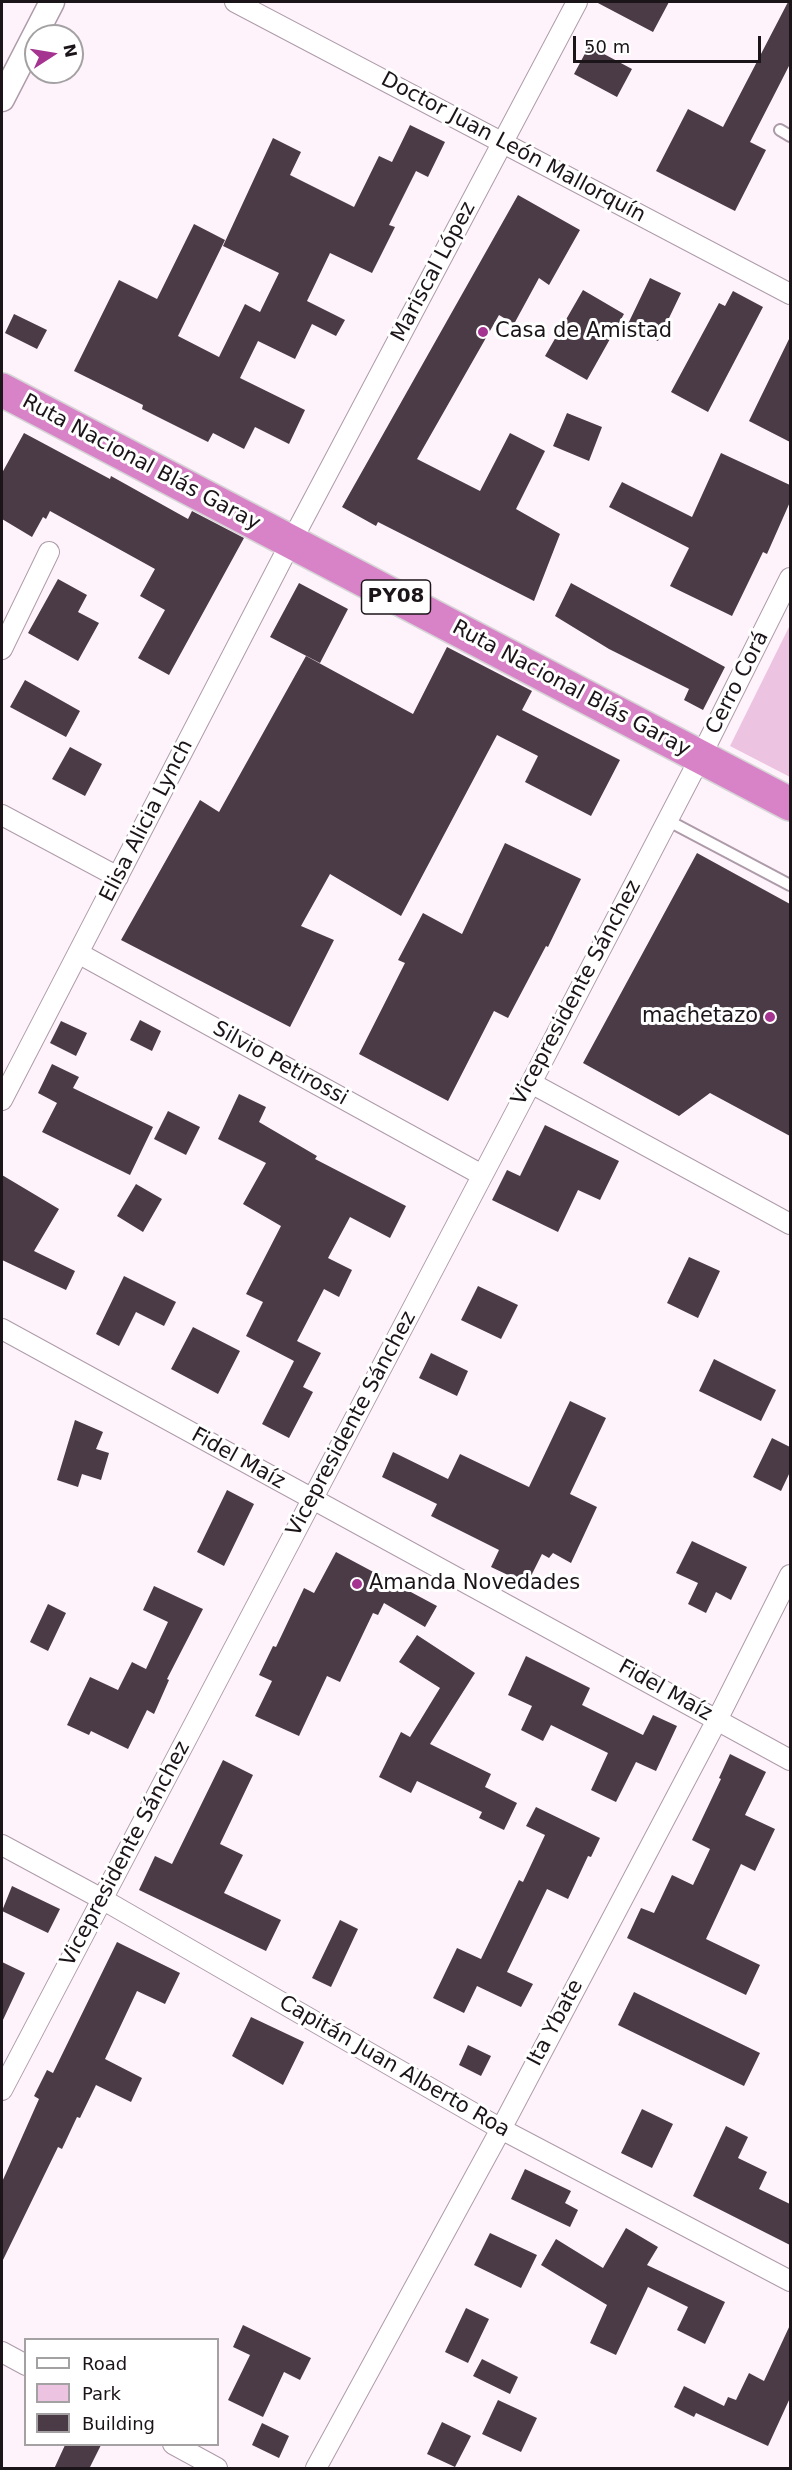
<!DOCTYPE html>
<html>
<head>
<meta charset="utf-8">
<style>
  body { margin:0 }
  #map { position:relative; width:792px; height:2470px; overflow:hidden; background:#fff3fb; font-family:"DejaVu Sans",sans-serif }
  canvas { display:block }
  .frame { position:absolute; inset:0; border:3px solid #1b1419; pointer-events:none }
  .legend { position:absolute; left:24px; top:2338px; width:195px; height:108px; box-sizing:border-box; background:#fff; border:2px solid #a4a1a3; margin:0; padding:8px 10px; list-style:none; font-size:18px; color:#1b1419 }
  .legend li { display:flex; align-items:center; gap:12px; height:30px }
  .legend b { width:30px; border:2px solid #a4a1a3 }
  .north { position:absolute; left:24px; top:24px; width:60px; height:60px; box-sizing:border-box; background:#fff; border:2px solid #a4a1a3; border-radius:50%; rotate:78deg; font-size:16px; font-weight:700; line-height:24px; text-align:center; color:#1b1419 }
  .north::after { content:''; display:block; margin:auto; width:21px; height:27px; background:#a53491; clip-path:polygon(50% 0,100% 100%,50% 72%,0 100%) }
  .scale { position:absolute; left:573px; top:36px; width:188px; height:27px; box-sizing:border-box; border:3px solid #1b1419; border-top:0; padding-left:8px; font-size:18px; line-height:21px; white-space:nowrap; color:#1b1419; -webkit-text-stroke:4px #fff; paint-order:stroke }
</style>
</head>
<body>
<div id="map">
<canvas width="792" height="2470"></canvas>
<div class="frame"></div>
<ul class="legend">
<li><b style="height:8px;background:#fff"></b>Road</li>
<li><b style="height:16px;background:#ecc3e1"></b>Park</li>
<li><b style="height:16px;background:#4b3b47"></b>Building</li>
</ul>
<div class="north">N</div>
<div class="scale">50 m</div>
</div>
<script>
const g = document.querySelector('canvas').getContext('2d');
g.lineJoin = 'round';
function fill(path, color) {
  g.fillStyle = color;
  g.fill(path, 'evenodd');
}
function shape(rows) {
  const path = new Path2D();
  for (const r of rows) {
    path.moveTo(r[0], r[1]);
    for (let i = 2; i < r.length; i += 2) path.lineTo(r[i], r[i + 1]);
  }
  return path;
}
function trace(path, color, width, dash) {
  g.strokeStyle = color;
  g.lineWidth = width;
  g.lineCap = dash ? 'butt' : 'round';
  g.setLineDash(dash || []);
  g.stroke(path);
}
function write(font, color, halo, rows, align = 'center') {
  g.font = font + ' "DejaVu Sans",sans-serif';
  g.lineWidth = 6;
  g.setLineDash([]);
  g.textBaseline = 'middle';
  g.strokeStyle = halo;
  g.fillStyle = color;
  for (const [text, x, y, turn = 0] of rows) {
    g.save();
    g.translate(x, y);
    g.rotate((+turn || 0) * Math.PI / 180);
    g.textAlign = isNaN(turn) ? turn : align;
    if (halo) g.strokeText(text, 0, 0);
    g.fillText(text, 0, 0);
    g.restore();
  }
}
const green = shape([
  [790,625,790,777,730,746]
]);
const building = shape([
  [596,2,669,2,653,32],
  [788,2,790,2,790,64,750,142,766,150,735,211,656,171,688,109,723,127],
  [589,46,632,69,617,97,574,74],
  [410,125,445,142,428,177,416,171,389,225,395,227,372,273,330,253,307,301,345,320,336,336,312,324,295,359,258,341,240,378,305,410,289,444,255,427,244,449,213,433,208,442,142,409,143,405,74,371,119,280,157,299,194,224,225,240,178,336,219,357,245,304,260,312,279,273,223,246,273,138,301,152,290,175,354,207,379,156,392,162],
  [518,195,580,230,549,285,539,278,514,324,499,315,417,459,480,491,510,433,545,451,516,509,560,534,534,601,378,522,376,526,342,507],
  [650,278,681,293,658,341,627,326],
  [583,290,624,314,587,380,545,356],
  [733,291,763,307,708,412,671,392,719,303,725,306],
  [14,314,47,330,37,349,5,333],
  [790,337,790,442,749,421],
  [567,413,602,427,589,461,553,446],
  [24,433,110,479,111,476,188,519,192,511,244,538,169,675,138,658,165,610,140,596,155,569,50,511,46,519,43,517,32,537,2,519,2,473],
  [721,453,790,485,790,502,767,554,763,552,732,616,670,586,689,548,609,507,622,482,692,517],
  [58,579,87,595,78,612,99,623,78,661,28,633],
  [299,583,348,609,320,663,270,637],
  [571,583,725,667,703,710,684,700,689,689,609,649,555,616],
  [447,647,532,691,522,710,620,760,591,816,525,782,538,756,497,735,401,916,330,874,301,926,334,940,290,1027,121,940,200,800,219,812,306,656,413,714],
  [25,680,80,711,66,737,10,707],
  [70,747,102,764,85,796,52,779],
  [505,843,581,879,548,947,546,946,508,1018,494,1011,448,1101,359,1054,405,963,398,960,423,913,462,934],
  [697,853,790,904,790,1136,710,1093,679,1116,583,1063],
  [140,1020,161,1031,152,1051,130,1040],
  [61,1021,87,1033,76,1056,50,1043],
  [52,1064,79,1077,73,1088,153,1127,130,1175,42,1132,57,1103,38,1093],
  [239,1094,266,1107,259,1122,317,1156,315,1159,406,1206,390,1238,350,1217,328,1258,352,1270,339,1297,324,1289,297,1341,321,1353,303,1387,313,1392,289,1438,262,1424,294,1361,246,1336,263,1302,246,1294,281,1226,243,1204,266,1163,218,1139],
  [168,1111,200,1127,186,1155,154,1139],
  [545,1125,619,1161,600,1200,578,1190,558,1232,492,1200,507,1170,520,1176],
  [2,1175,59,1209,34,1251,75,1271,66,1290,2,1260],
  [136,1184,162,1199,143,1232,117,1216],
  [689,1257,720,1271,698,1318,667,1303],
  [124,1276,176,1302,164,1326,136,1312,119,1346,96,1334],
  [478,1286,518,1305,501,1339,461,1320],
  [193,1327,240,1351,218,1394,171,1369],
  [431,1353,468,1371,457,1396,419,1378],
  [714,1359,776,1390,761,1421,699,1391],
  [570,1401,606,1418,570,1494,597,1507,571,1563,553,1553,549,1558,542,1554,527,1584,491,1567,499,1550,431,1516,437,1504,382,1477,393,1452,448,1479,460,1454,529,1487],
  [75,1420,103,1432,96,1449,109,1453,101,1480,82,1474,78,1487,57,1480],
  [772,1438,790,1447,790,1472,781,1491,753,1477],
  [227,1490,254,1504,224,1566,197,1552],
  [692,1541,747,1567,731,1600,716,1592,706,1613,688,1604,698,1583,676,1573],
  [336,1552,437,1606,425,1627,384,1603,378,1615,373,1613,340,1682,327,1676,299,1736,255,1716,272,1681,259,1675,273,1646,276,1647,304,1588,314,1593],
  [154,1586,203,1609,167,1679,169,1680,154,1714,147,1710,128,1749,91,1731,89,1735,67,1725,90,1677,118,1690,132,1662,146,1669,168,1622,143,1610],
  [48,1604,66,1613,48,1651,30,1642],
  [417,1635,475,1673,430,1744,491,1774,485,1787,517,1803,504,1830,479,1818,482,1812,417,1781,411,1793,379,1777,401,1732,410,1737,440,1688,399,1662],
  [526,1656,590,1688,582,1705,643,1735,653,1715,677,1726,656,1771,636,1762,616,1802,591,1790,608,1753,551,1725,543,1741,521,1730,532,1706,508,1695],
  [730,1754,766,1772,745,1815,775,1829,755,1871,741,1864,706,1939,760,1965,746,1995,627,1938,641,1908,654,1913,672,1875,693,1885,710,1849,692,1840,721,1779,719,1778],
  [223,1760,253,1775,220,1844,243,1855,224,1893,281,1920,266,1951,139,1890,155,1856,172,1864],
  [536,1807,600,1838,591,1857,588,1856,568,1899,547,1889,507,1972,533,1984,521,2007,477,1986,464,2013,433,1998,457,1948,481,1959,519,1880,523,1882,545,1835,526,1826],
  [12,1886,60,1909,48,1933,2,1911],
  [340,1920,358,1929,331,1987,312,1978],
  [117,1942,180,1973,165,2004,137,1991,105,2059,142,2078,131,2102,96,2085,80,2118,77,2117,62,2149,58,2147,2,2262,2,2182,39,2099,34,2096,47,2070,53,2073],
  [2,1962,25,1973,2,2022],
  [634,1992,760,2053,744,2086,618,2025],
  [251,2017,304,2042,283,2085,232,2056],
  [468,2045,491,2056,481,2076,459,2065],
  [642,2109,673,2124,652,2168,621,2153],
  [726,2126,748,2137,738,2158,767,2172,759,2189,790,2204,790,2245,693,2196],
  [525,2169,571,2191,565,2203,578,2210,570,2227,511,2199],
  [626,2228,658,2247,647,2265,725,2302,705,2344,677,2330,688,2307,648,2287,616,2355,590,2343,607,2305,541,2265,556,2239,603,2268],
  [490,2233,537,2255,521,2288,474,2265],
  [466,2308,489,2319,468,2363,445,2352],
  [243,2325,311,2358,300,2380,284,2372,263,2417,228,2400,250,2355,233,2347],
  [790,2325,790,2398,768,2446,696,2413,694,2417,674,2407,684,2386,724,2406,728,2397,736,2400,749,2373,764,2381],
  [482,2359,518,2377,510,2394,473,2376],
  [498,2400,537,2418,521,2452,482,2434],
  [442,2422,471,2436,455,2467,427,2454],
  [262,2423,289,2436,279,2458,252,2445],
  [65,2445,101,2445,89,2469,54,2469]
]);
const service = shape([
  [780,130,790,136],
  [667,820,790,885]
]);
const minor = shape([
  [235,2,790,294],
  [2,649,49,552],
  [2,815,118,877],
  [78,953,482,1175],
  [531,1083,790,1224],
  [2,1100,291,542,577,2],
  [2,1329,790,1760],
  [2,1845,102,1899,501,2129,790,2281],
  [2,2090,531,1083,701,756,790,578],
  [2,2352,26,2365],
  [173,2444,217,2468],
  [316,2468,501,2129,717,1720,790,1575]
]);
const tertiary = shape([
  [2,99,52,2]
]);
const trunk = shape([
  [2,390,790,804]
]);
const markers = [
  [483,332,6,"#a53491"],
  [770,1017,6,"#a53491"],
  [357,1584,6,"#a53491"]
];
const shields = [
  [396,597,69]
];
const shieldNames = [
  ["PY08",396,597]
];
const streetNames = [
  ["Doctor Juan León Mallorquín",513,148,28],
  ["Mariscal López",434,272,-62],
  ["Ruta Nacional Blás Garay",141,463,28],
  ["Cerro Corá",738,683,-63],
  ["Ruta Nacional Blás Garay",571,689,28],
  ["Elisa Alicia Lynch",147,821,-63],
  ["Vicepresidente Sánchez",577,993,-62],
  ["Silvio Petirossi",280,1064,29],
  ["Vicepresidente Sánchez",352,1424,-62],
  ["Fidel Maíz",238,1459,29],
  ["Fidel Maíz",665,1691,29],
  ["Vicepresidente Sánchez",126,1854,-62],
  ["Ita Ybate",556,2023,-62],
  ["Capitán Juan Alberto Roa",394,2067,30]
];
const poiNames = [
  ["Casa de Amistad",495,332],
  ["machetazo",758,1017,"right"],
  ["Amanda Novedades",369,1584]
];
fill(green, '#ecc3e1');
fill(building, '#4b3b47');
trace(service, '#ae9ba9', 14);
trace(minor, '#ae9ba9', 22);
trace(tertiary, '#ae9ba9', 27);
trace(trunk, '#d6d5d6', 36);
trace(service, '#fff', 10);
trace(minor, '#fff', 20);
trace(tertiary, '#fff', 24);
trace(trunk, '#d882c7', 33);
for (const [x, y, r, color] of markers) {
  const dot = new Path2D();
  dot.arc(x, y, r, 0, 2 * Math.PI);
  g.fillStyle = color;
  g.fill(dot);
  trace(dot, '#fff', 2);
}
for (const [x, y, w] of shields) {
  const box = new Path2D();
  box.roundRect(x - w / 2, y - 17, w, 34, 4.5);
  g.fillStyle = '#fff';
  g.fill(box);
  trace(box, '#1b1419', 1.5);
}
write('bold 20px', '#1b1419', null, shieldNames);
write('21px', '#1b1419', '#fff', streetNames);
write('21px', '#1b1419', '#fff', poiNames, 'left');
</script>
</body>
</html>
